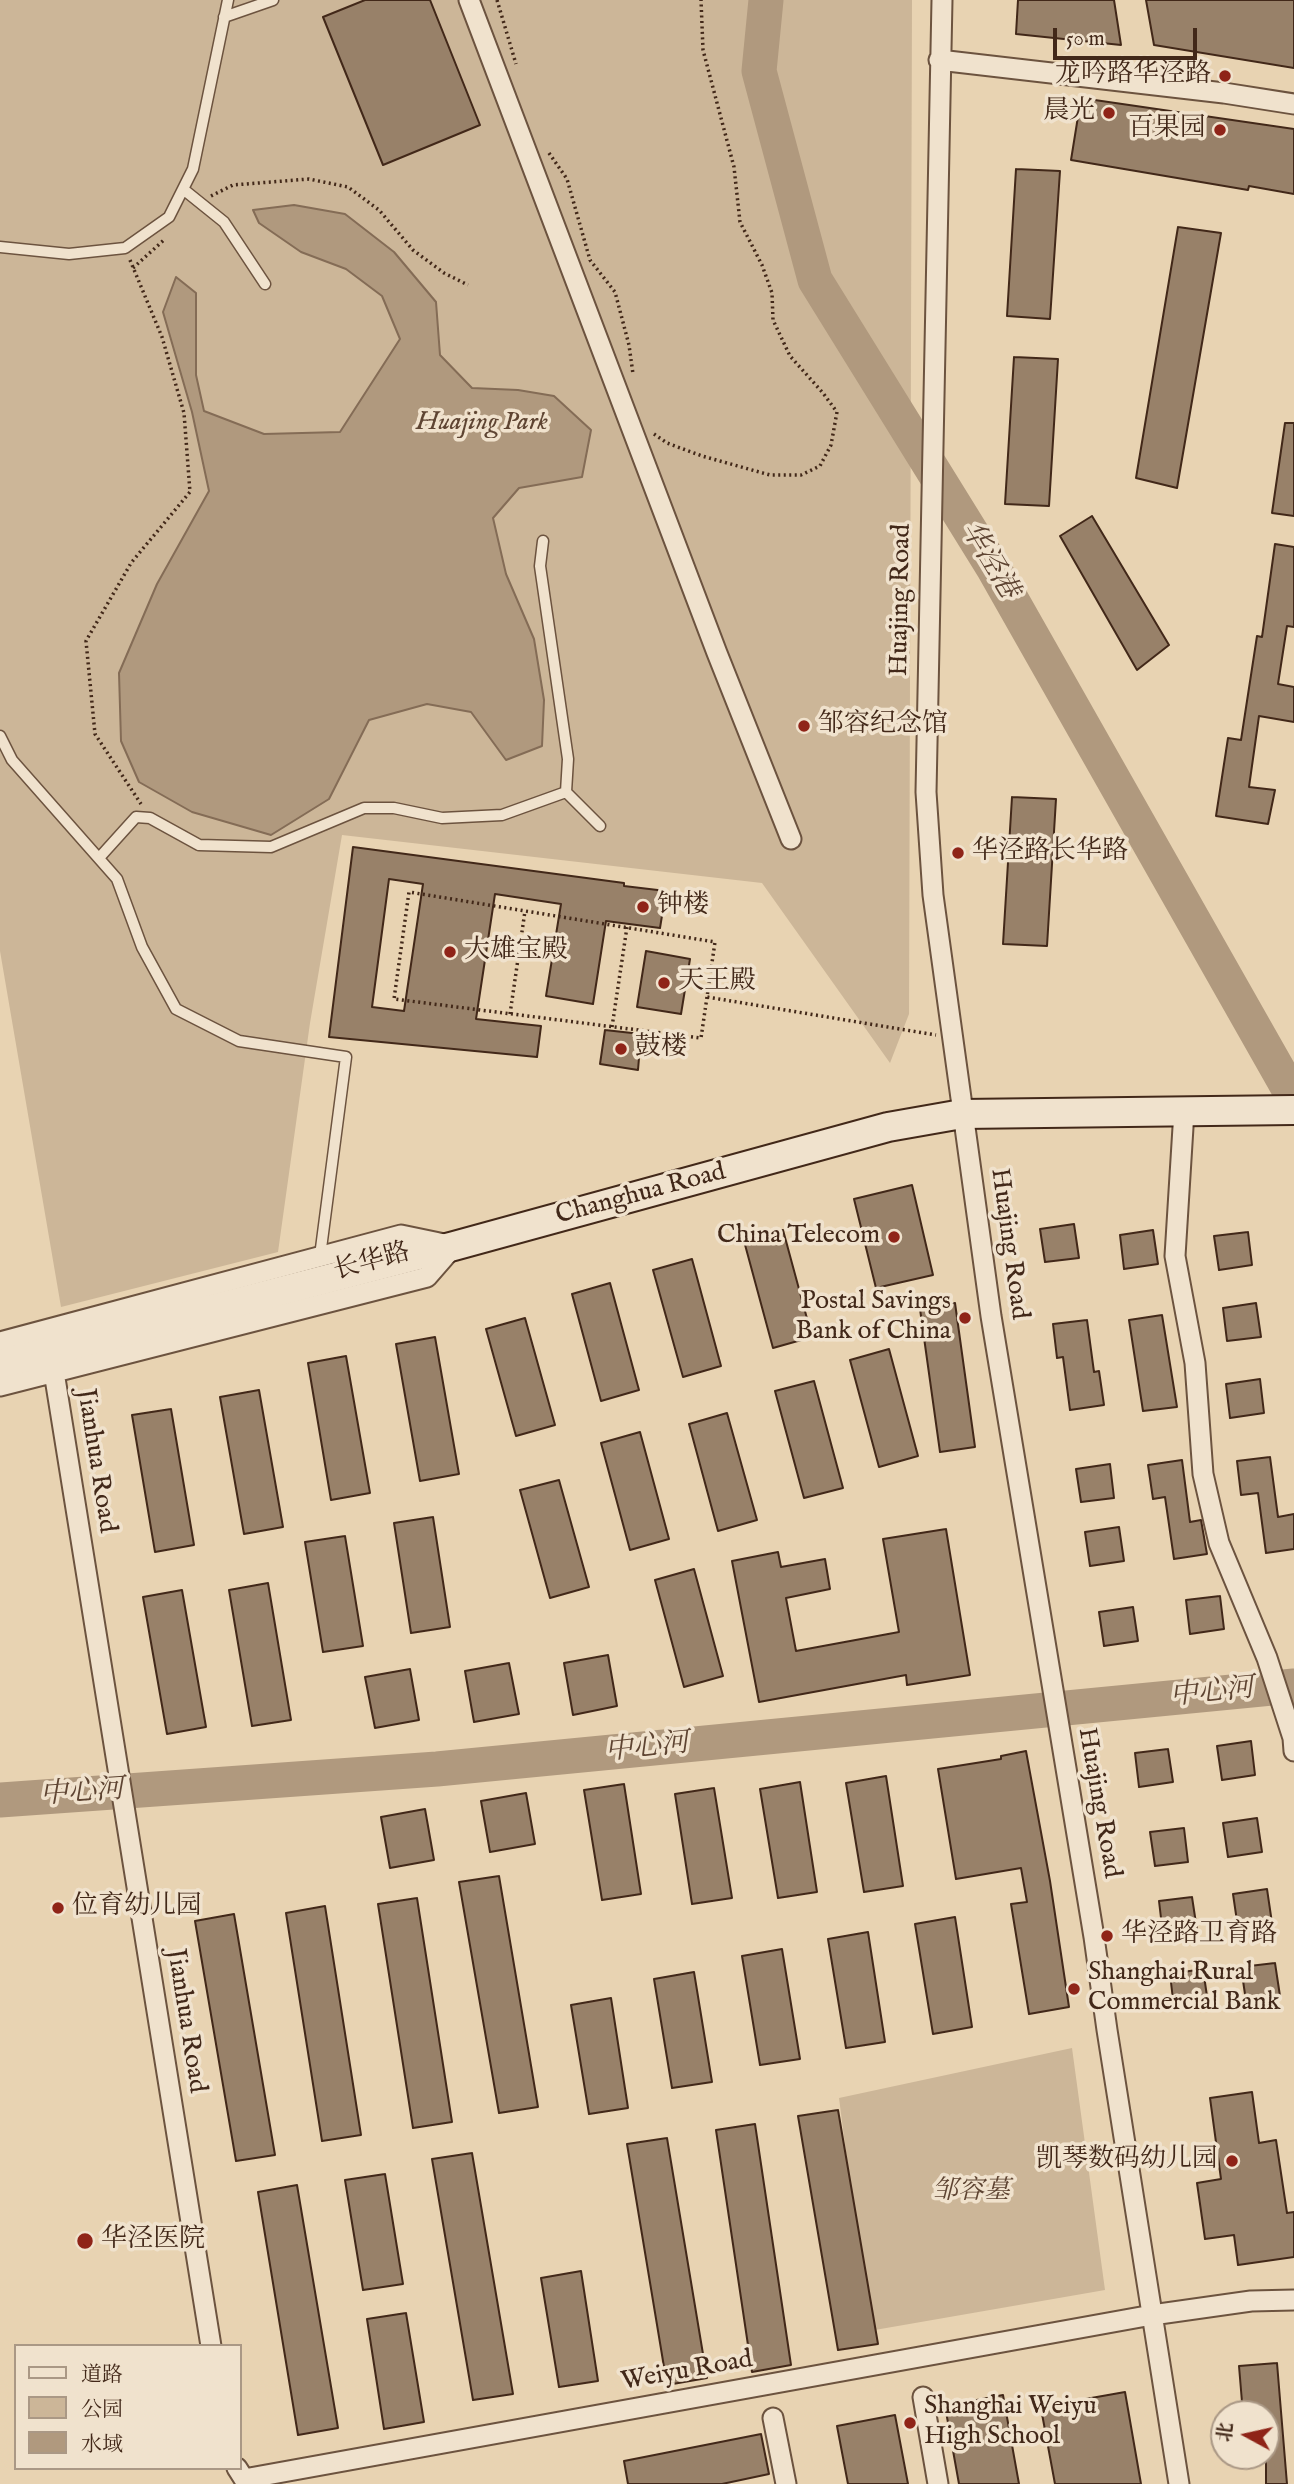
<!DOCTYPE html>
<html>
<head>
<meta charset="utf-8">
<style>
  body { margin:0 }
  #map { position:relative; width:1294px; height:2484px; overflow:hidden; background:#e8d3b2; font-family:"IM FELL English","Noto Serif SC",serif }
  canvas { display:block }
  .legend { position:absolute; left:14px; top:2344px; width:228px; height:126px; box-sizing:border-box; background:#f0e2cd; border:2px solid #aa9885; margin:0; padding:9px 12px; list-style:none; font-size:21px; color:#422819 }
  .legend li { display:flex; align-items:center; gap:14px; height:35px }
  .legend b { width:35px; border:2px solid #aa9885 }
  .north { position:absolute; left:1210px; top:2400px; width:70px; height:70px; box-sizing:border-box; background:#f0e2cd; border:2px solid #aa9885; border-radius:50%; rotate:278deg; font-size:19px; font-weight:700; line-height:28px; text-align:center; color:#422819 }
  .north::after { content:''; display:block; margin:auto; width:24px; height:32px; background:#8f2418; clip-path:polygon(50% 0,100% 100%,50% 72%,0 100%) }
  .scale { position:absolute; left:1053px; top:28px; width:144px; height:32px; box-sizing:border-box; border:4px solid #422819; border-top:0; padding-left:9px; font-size:21px; line-height:24px; white-space:nowrap; color:#422819; -webkit-text-stroke:5px #f0e2cd; paint-order:stroke }
</style>
</head>
<body>
<div id="map">
<canvas width="1294" height="2484"></canvas>
<ul class="legend">
<li><b style="height:9px;background:#f0e2cd"></b>道路</li>
<li><b style="height:19px;background:#ccb698"></b>公园</li>
<li><b style="height:19px;background:#b0997e"></b>水域</li>
</ul>
<div class="north">北</div>
<div class="scale">50 m</div>
</div>
<script>
const g = document.querySelector('canvas').getContext('2d');
g.lineJoin = 'round';
function fill(path, color) {
  g.fillStyle = color;
  g.fill(path, 'evenodd');
}
function shape(rows) {
  const path = new Path2D();
  for (const r of rows) {
    path.moveTo(r[0], r[1]);
    for (let i = 2; i < r.length; i += 2) path.lineTo(r[i], r[i + 1]);
  }
  return path;
}
function trace(path, color, width, dash) {
  g.strokeStyle = color;
  g.lineWidth = width;
  g.lineCap = dash ? 'butt' : 'round';
  g.setLineDash(dash || []);
  g.stroke(path);
}
function write(font, color, halo, rows, align = 'center') {
  g.font = font + ' "IM FELL English","Noto Serif SC",serif';
  g.lineWidth = 7;
  g.setLineDash([]);
  g.textBaseline = 'middle';
  g.strokeStyle = halo;
  g.fillStyle = color;
  for (const [text, x, y, turn = 0] of rows) {
    g.save();
    g.translate(x, y);
    g.rotate((+turn || 0) * Math.PI / 180);
    g.textAlign = isNaN(turn) ? turn : align;
    if (halo) g.strokeText(text, 0, 0);
    g.fillText(text, 0, 0);
    g.restore();
  }
}
const green = shape([
  [0,0,912,0,909,1014,890,1063,762,883,342,835,310,1023,278,1252,61,1307,0,951],
  [1072,2048,1105,2290,869,2331,839,2098]
]);
const water = shape([
  [294,205,345,214,394,252,436,302,440,355,472,388,518,390,554,396,591,430,582,477,519,488,493,518,506,574,534,639,544,700,542,746,506,760,471,712,427,704,369,720,329,799,271,835,192,812,139,782,121,741,119,673,157,584,209,491,192,412,163,312,176,277,196,293,196,375,204,411,264,434,340,432,400,339,382,296,346,269,301,252,259,223,253,210,294,205]
]);
const river = shape([
  [766,0,759,71,815,280,994,569,1294,1098],
  [0,1800,437,1769,1294,1686]
]);
const building = shape([
  [365,0,430,0,480,125,383,165,323,17,365,0],
  [1018,0,1114,0,1121,45,1016,34,1018,0],
  [1146,0,1294,0,1294,68,1154,45,1146,0],
  [1081,98,1294,129,1294,194,1249,186,1248,190,1071,160,1081,98],
  [1016,169,1060,171,1050,319,1007,316,1016,169],
  [1178,227,1221,233,1177,488,1136,478,1178,227],
  [1014,357,1058,359,1049,506,1005,504,1014,357],
  [1285,423,1294,423,1294,516,1272,513,1285,423],
  [1092,516,1169,645,1137,670,1060,536,1092,516],
  [1275,544,1294,547,1294,627,1287,626,1278,684,1294,687,1294,722,1259,716,1249,787,1275,790,1268,824,1216,816,1228,738,1241,740,1257,636,1262,637,1275,544],
  [1012,797,1056,799,1047,946,1003,944,1012,797],
  [353,847,624,883,624,886,666,891,660,928,606,921,593,1004,546,996,561,904,495,894,476,1019,541,1026,537,1057,329,1037,353,847],
  [389,879,423,884,404,1011,372,1007,389,879],
  [646,951,690,959,681,1014,637,1007,646,951],
  [605,1030,641,1034,638,1070,600,1064,605,1030],
  [912,1185,933,1275,876,1288,854,1199,912,1185],
  [1074,1224,1079,1258,1045,1262,1040,1229,1074,1224],
  [783,1230,812,1337,773,1348,744,1241,783,1230],
  [1153,1230,1158,1264,1124,1269,1120,1235,1153,1230],
  [1248,1232,1252,1265,1219,1270,1214,1236,1248,1232],
  [692,1259,721,1366,683,1377,653,1270,692,1259],
  [610,1283,639,1390,601,1401,572,1294,610,1283],
  [955,1303,975,1447,940,1452,920,1309,955,1303],
  [1256,1303,1261,1337,1227,1341,1223,1308,1256,1303],
  [1162,1315,1177,1407,1143,1411,1129,1320,1162,1315],
  [525,1318,555,1425,516,1436,486,1329,525,1318],
  [1087,1320,1094,1372,1099,1371,1104,1405,1070,1410,1063,1357,1057,1358,1053,1324,1087,1320],
  [435,1337,459,1474,420,1481,396,1344,435,1337],
  [889,1349,918,1456,879,1467,850,1360,889,1349],
  [346,1356,370,1493,331,1500,308,1363,346,1356],
  [1260,1379,1264,1413,1230,1418,1226,1384,1260,1379],
  [814,1381,843,1488,804,1498,775,1391,814,1381],
  [259,1390,283,1527,244,1534,220,1397,259,1390],
  [171,1409,194,1545,155,1552,132,1415,171,1409],
  [727,1413,757,1520,718,1531,689,1424,727,1413],
  [640,1432,669,1539,630,1550,601,1443,640,1432],
  [1270,1457,1278,1517,1294,1514,1294,1549,1266,1553,1258,1493,1241,1495,1237,1461,1270,1457],
  [1182,1460,1190,1522,1201,1520,1207,1554,1174,1559,1165,1497,1153,1499,1148,1465,1182,1460],
  [1110,1464,1114,1498,1081,1502,1076,1469,1110,1464],
  [559,1480,589,1587,550,1598,520,1490,559,1480],
  [433,1517,450,1627,411,1633,394,1523,433,1517],
  [1119,1527,1124,1561,1090,1566,1085,1532,1119,1527],
  [946,1529,970,1675,907,1685,906,1675,759,1702,732,1561,778,1552,781,1567,825,1559,830,1589,786,1598,796,1651,899,1632,883,1539,946,1529],
  [345,1536,363,1646,323,1652,305,1542,345,1536],
  [694,1569,723,1676,684,1687,655,1580,694,1569],
  [268,1583,291,1720,252,1726,229,1590,268,1583],
  [182,1590,206,1727,167,1734,143,1597,182,1590],
  [1220,1596,1224,1629,1190,1634,1186,1600,1220,1596],
  [1133,1607,1138,1641,1104,1646,1099,1612,1133,1607],
  [608,1655,617,1706,573,1715,564,1663,608,1655],
  [509,1663,519,1714,474,1722,465,1671,509,1663],
  [410,1669,419,1720,375,1728,365,1677,410,1669],
  [1251,1741,1255,1775,1222,1780,1217,1746,1251,1741],
  [1168,1749,1173,1782,1139,1787,1135,1753,1168,1749],
  [1026,1751,1050,1881,1069,2007,1029,2014,1011,1904,1027,1902,1021,1868,956,1879,938,1769,1001,1759,1001,1756,1026,1751],
  [886,1776,903,1886,864,1892,846,1783,886,1776],
  [800,1782,817,1892,778,1898,760,1789,800,1782],
  [624,1784,641,1894,602,1900,584,1790,624,1784],
  [714,1788,732,1898,692,1904,675,1794,714,1788],
  [526,1793,535,1844,490,1852,481,1801,526,1793],
  [425,1809,434,1860,390,1868,381,1817,425,1809],
  [1257,1818,1262,1852,1228,1857,1223,1823,1257,1818],
  [1184,1828,1188,1862,1155,1866,1150,1832,1184,1828],
  [499,1876,538,2107,499,2113,459,1882,499,1876],
  [1267,1889,1272,1923,1238,1928,1233,1894,1267,1889],
  [1192,1897,1197,1930,1163,1935,1159,1901,1192,1897],
  [417,1898,452,2122,413,2128,378,1904,417,1898],
  [325,1906,361,2135,322,2141,286,1913,325,1906],
  [234,1914,275,2155,236,2161,195,1921,234,1914],
  [955,1917,972,2027,933,2034,915,1924,955,1917],
  [868,1932,885,2042,846,2048,828,1939,868,1932],
  [782,1949,800,2059,760,2065,742,1956,782,1949],
  [1275,1963,1280,1996,1246,2001,1241,1967,1275,1963],
  [1203,1969,1208,2003,1174,2008,1170,1974,1203,1969],
  [694,1972,712,2082,672,2088,654,1979,694,1972],
  [611,1998,628,2108,589,2114,571,2005,611,1998],
  [1252,2092,1259,2143,1276,2140,1287,2213,1294,2212,1294,2257,1238,2265,1234,2235,1205,2239,1197,2183,1221,2179,1210,2098,1252,2092],
  [838,2110,878,2344,838,2350,798,2116,838,2110],
  [755,2124,791,2365,752,2372,716,2130,755,2124],
  [667,2138,707,2378,667,2385,627,2144,667,2138],
  [472,2153,513,2394,473,2400,432,2159,472,2153],
  [385,2174,403,2284,363,2290,345,2180,385,2174],
  [297,2185,338,2428,298,2435,258,2192,297,2185],
  [581,2271,598,2381,559,2387,541,2278,581,2271],
  [406,2313,424,2422,384,2429,367,2319,406,2313],
  [1277,2363,1287,2484,1266,2484,1266,2414,1243,2414,1239,2366,1277,2363],
  [1125,2392,1141,2484,1055,2484,1040,2403,1063,2403,1125,2392],
  [1003,2395,1019,2484,959,2484,945,2406,1003,2395],
  [895,2415,908,2484,848,2484,837,2426,895,2415],
  [761,2434,769,2474,722,2484,628,2484,624,2461,761,2434]
]);
const path = shape([
  [497,0,516,64],
  [549,153,567,179,590,260,615,292,629,345,633,374],
  [211,196,233,185,309,179,348,187,379,210,413,250,444,273,468,285],
  [130,260,162,337,184,413,190,492,131,563,86,641,95,734,141,804],
  [133,268,165,239],
  [654,434,667,443,702,456,770,475,801,475,820,466,831,445,837,412,823,393,790,356,773,320,772,293,762,265,740,222,734,167,703,50,701,0],
  [707,997,701,1038,394,999,409,892,715,942,707,997,936,1035],
  [510,1014,525,911],
  [612,1027,627,927]
]);
const lane = shape([
  [224,17,273,0],
  [183,189,224,222,265,284],
  [0,247,69,254,125,248,169,217,193,169,228,0],
  [0,736,12,760,117,879,142,947,176,1009,239,1041,346,1057,320,1256],
  [566,792,600,826],
  [99,858,136,817,150,818,199,845,271,847,364,808,394,808,442,818,502,815,566,792,568,759,540,566,543,541]
]);
const street = shape([
  [469,0,717,653,791,839],
  [942,0,926,792,933,895,991,1316,1094,1937,1107,2030,1179,2484],
  [939,60,1224,93,1294,104],
  [1184,1111,1175,1256,1195,1363,1203,1474,1219,1543,1267,1658,1293,1738,1294,1751],
  [0,1342,401,1235,454,1246,427,1277,0,1386],
  [54,1372,211,2346],
  [923,2397,938,2484],
  [773,2418,786,2484],
  [237,2468,244,2479,1152,2315,1251,2301,1294,2300]
]);
const secondary = shape([
  [0,1364,454,1246,888,1127,962,1114,1294,1110]
]);
const markers = [
  [1225,76,7,"#8f2418"],
  [1109,113,7,"#8f2418"],
  [1220,130,7,"#8f2418"],
  [804,726,7,"#8f2418"],
  [958,853,7,"#8f2418"],
  [643,907,7,"#8f2418"],
  [450,952,7,"#8f2418"],
  [664,983,7,"#8f2418"],
  [621,1049,7,"#8f2418"],
  [894,1237,7,"#8f2418"],
  [965,1318,7,"#8f2418"],
  [58,1908,7,"#8f2418"],
  [1107,1936,7,"#8f2418"],
  [1074,1989,7,"#8f2418"],
  [1232,2161,7,"#8f2418"],
  [85,2241,9,"#8f2418"],
  [910,2423,7,"#8f2418"]
];
const poiNames = [
  ["龙吟路华泾路",1211,76,"right"],
  ["晨光",1095,113,"right"],
  ["百果园",1206,130,"right"],
  ["邹容纪念馆",818,726],
  ["华泾路长华路",972,853],
  ["钟楼",657,907],
  ["大雄宝殿",464,952],
  ["天王殿",678,983],
  ["鼓楼",635,1049],
  ["China Telecom",880,1237,"right"],
  ["Postal Savings",951,1303,"right"],
  ["Bank of China",951,1333,"right"],
  ["位育幼儿园",72,1908],
  ["华泾路卫育路",1121,1936],
  ["Shanghai Rural",1088,1974],
  ["Commercial Bank",1088,2004],
  ["凯琴数码幼儿园",1218,2161,"right"],
  ["华泾医院",101,2241],
  ["Shanghai Weiyu",924,2408],
  ["High School",924,2438]
];
const parkNames = [
  ["Huajing Park",482,424],
  ["邹容墓",971,2193]
];
const streetNames = [
  ["Huajing Road",902,600,-89],
  ["Changhua Road",641,1195,-15],
  ["Huajing Road",1008,1244,82],
  ["长华路",372,1263,-15],
  ["Jianhua Road",95,1461,81],
  ["Huajing Road",1098,1803,80],
  ["Jianhua Road",185,2021,81],
  ["Weiyu Road",687,2372,-10]
];
const waterNames = [
  ["华泾港",988,561,59],
  ["中心河",1212,1694,-6],
  ["中心河",647,1749,-6],
  ["中心河",82,1794,-4]
];
fill(green, '#ccb698');
fill(water, '#b0997e');
trace(water, '#846c56', 2);
trace(river, '#b0997e', 35);
fill(building, '#988169');
trace(building, '#422819', 2);
trace(lane, '#6c533f', 13);
trace(street, '#6c533f', 23);
trace(secondary, '#422819', 32);
trace(path, '#422819', 3.5, [2, 3.5]);
trace(lane, '#f0e2cd', 10);
trace(street, '#f0e2cd', 19);
trace(secondary, '#f0e2cd', 28);
for (const [x, y, r, color] of markers) {
  const dot = new Path2D();
  dot.arc(x, y, r, 0, 2 * Math.PI);
  g.fillStyle = color;
  g.fill(dot);
  trace(dot, '#f0e2cd', 2.5);
}
write('26px', '#422819', '#f0e2cd', poiNames, 'left');
write('italic 26px', '#5e4432', '#f0e2cd', parkNames);
write('26px', '#422819', '#f0e2cd', streetNames);
write('italic 28px', '#5e4432', '#f0e2cd', waterNames);
</script>
</body>
</html>
